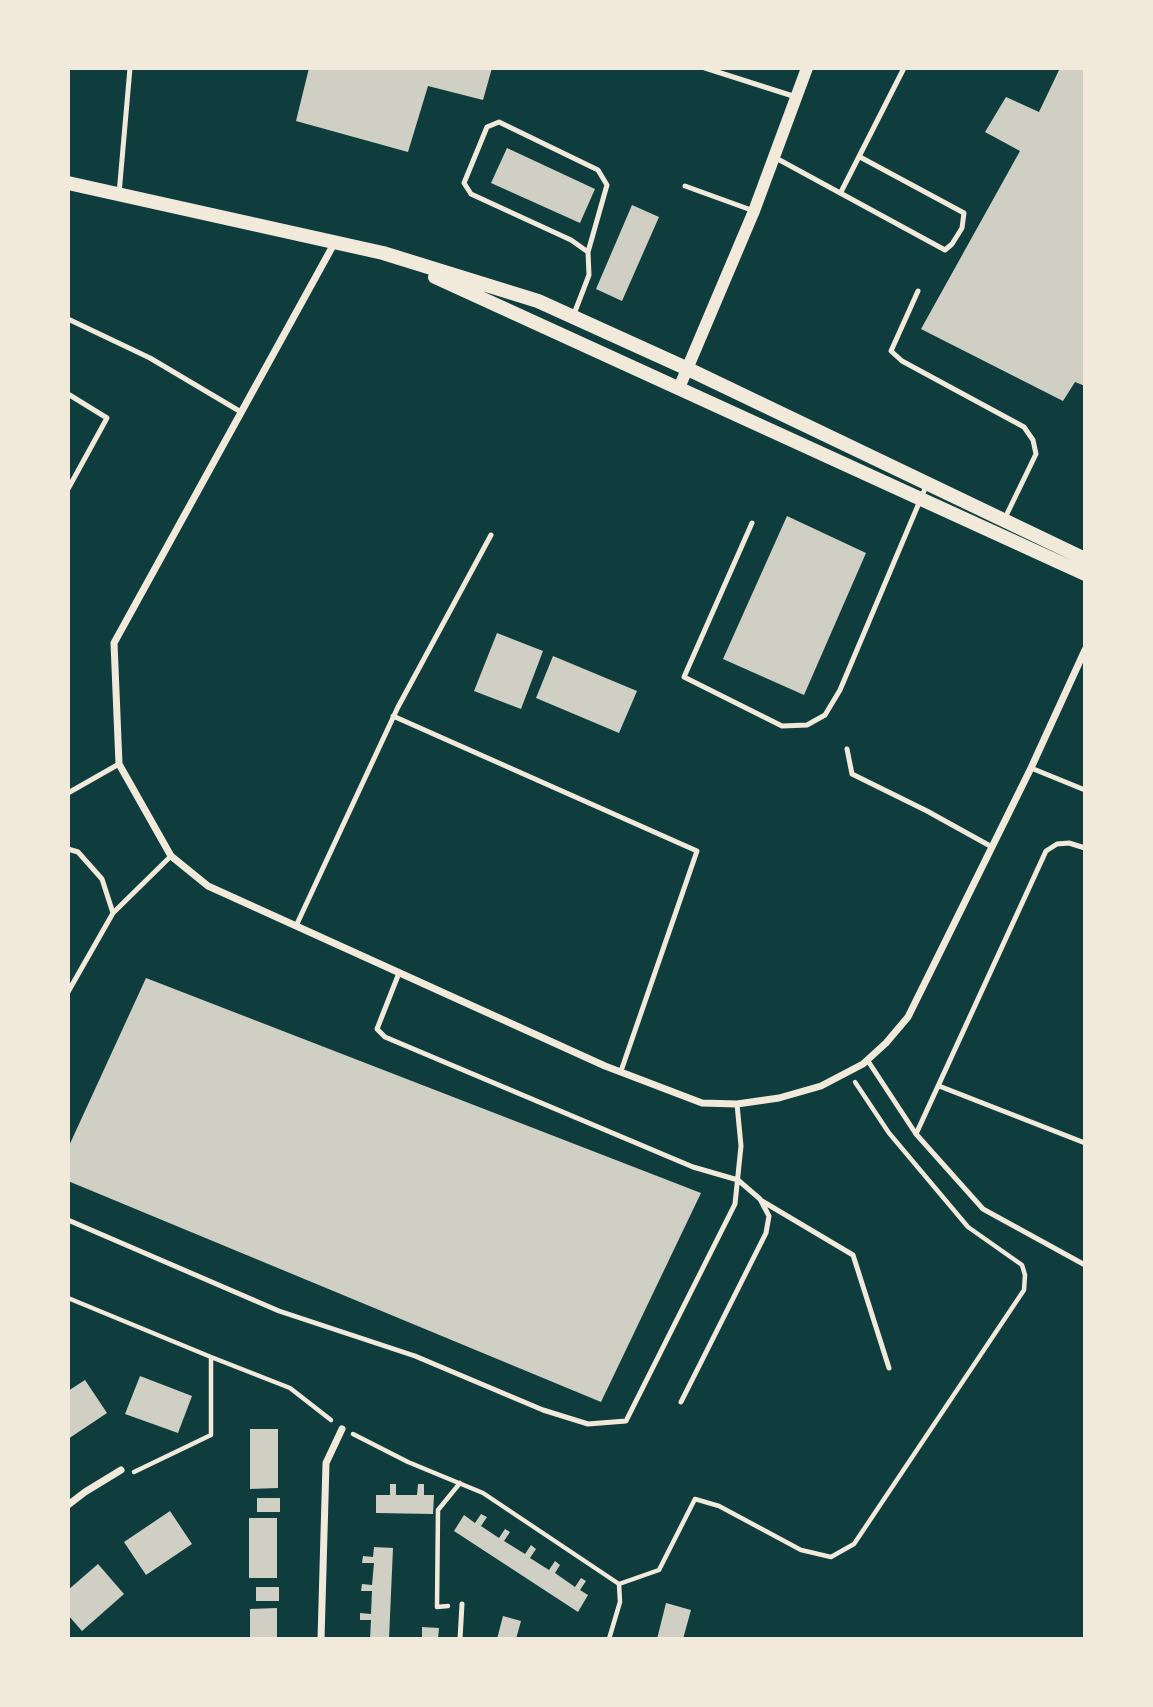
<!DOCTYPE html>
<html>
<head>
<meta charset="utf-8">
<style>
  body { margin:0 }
  #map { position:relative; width:1153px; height:1707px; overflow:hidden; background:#0f3d3e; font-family:"Asap Condensed",sans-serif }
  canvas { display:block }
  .frame { position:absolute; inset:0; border:70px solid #f1e9da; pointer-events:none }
</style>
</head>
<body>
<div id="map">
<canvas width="1153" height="1707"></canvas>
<div class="frame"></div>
</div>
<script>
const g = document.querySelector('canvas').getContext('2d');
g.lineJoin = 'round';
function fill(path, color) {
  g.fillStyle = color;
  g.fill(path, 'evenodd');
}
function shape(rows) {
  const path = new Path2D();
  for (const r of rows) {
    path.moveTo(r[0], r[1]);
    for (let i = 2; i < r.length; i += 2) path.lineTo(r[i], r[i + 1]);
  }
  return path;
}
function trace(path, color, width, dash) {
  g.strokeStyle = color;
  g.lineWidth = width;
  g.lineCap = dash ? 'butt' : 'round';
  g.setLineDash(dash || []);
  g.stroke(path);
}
const building = shape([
  [309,68,492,68,483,100,428,86,408,152,296,121],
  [1060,68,1085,68,1085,386,1075,382,1063,401,921,329,1020,151,985,132,1006,97,1039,112],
  [507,148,595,189,580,223,491,183],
  [632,205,659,217,622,301,596,289],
  [787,516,866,553,804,695,723,659],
  [497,633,543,651,521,709,474,691],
  [553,656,637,691,619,733,536,698],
  [146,978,701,1193,601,1402,68,1181,68,1148],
  [140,1376,192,1396,178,1433,125,1414],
  [85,1380,107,1413,68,1439,68,1391],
  [250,1429,278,1429,278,1488,250,1489],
  [390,1484,396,1484,396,1495,417,1495,418,1484,424,1484,424,1495,434,1495,433,1514,376,1513,376,1495,390,1495],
  [257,1498,280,1498,280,1512,257,1512],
  [170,1511,192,1544,146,1575,124,1542],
  [481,1514,487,1517,481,1526,499,1538,505,1529,510,1532,504,1541,525,1554,531,1545,536,1549,530,1558,549,1570,555,1561,560,1565,555,1573,575,1587,581,1578,586,1581,580,1590,588,1595,578,1612,454,1531,464,1515,475,1523],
  [249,1518,277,1518,277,1578,249,1578],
  [374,1547,393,1548,389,1639,370,1639,371,1620,360,1620,360,1613,371,1614,372,1591,361,1591,362,1584,372,1585,374,1563,362,1563,363,1556,373,1557],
  [98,1564,124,1594,82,1631,68,1615,68,1590],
  [256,1587,279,1587,279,1601,256,1601],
  [666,1603,691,1610,683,1639,657,1639],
  [277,1608,277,1639,250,1639,250,1609],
  [503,1616,521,1621,516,1639,497,1639],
  [422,1627,439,1628,438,1639,422,1639]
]);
const path = shape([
  [68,1298,211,1357],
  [353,1434,408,1462,483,1493,619,1584],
  [134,1472,211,1435,211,1357,290,1388,331,1420],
  [619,1584,659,1570,695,1499,719,1506,801,1550,831,1557,854,1544,1024,1290,1025,1275,1022,1265,968,1227,889,1133,855,1082],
  [448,1606,437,1607,438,1510,460,1483],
  [609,1639,620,1602,619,1584]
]);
const service = shape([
  [705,68,796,97],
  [774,157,945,250,952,244,962,228,964,213,860,157],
  [685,186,754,211],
  [841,192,904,68],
  [119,194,130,68],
  [918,291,891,351,902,361,1024,427,1033,440,1036,454,1004,520],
  [574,314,589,275,588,252,571,240,471,194,464,183,487,127,499,122,598,170,607,185,588,252],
  [68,319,150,358,241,412],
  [68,394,107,418,68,489],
  [752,523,684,677,782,726,807,725,825,715,840,690,927,484],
  [393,716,697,851,621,1071],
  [847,749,852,774,927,811,992,847],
  [1031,768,1085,790],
  [68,793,119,764],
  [68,849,78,852,102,879,113,913],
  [296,926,398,707,491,535],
  [399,973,377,1029,385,1037,693,1167,738,1180,760,1199,769,1216,766,1233,681,1402],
  [68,992,113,913,171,856],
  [868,1061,916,1134,983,1209,1085,1265],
  [939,1086,1085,1143],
  [916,1134,1046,851,1057,844,1069,843,1085,848],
  [762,1201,853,1255,889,1368],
  [68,1220,279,1311,415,1356,543,1410,588,1424,626,1421,735,1204,741,1146,737,1104],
  [460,1639,462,1604]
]);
const minor = shape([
  [335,242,114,643,119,764,171,856,208,886,605,1066,702,1103,737,1104,779,1098,821,1086,863,1064,886,1043,908,1017,1031,768,1085,650],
  [68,1505,85,1492,121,1470],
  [321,1639,326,1463,342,1429]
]);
const tertiary = shape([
  [679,388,754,211,807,68]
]);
const secondary = shape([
  [68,183,383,253,538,301,688,369,1085,559],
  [435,277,1085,574]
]);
fill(building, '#cfcfc3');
trace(path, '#f1e9da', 4.5);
trace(service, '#f1e9da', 5);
trace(minor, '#f1e9da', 7);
trace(tertiary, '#f1e9da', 12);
trace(secondary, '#f1e9da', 14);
</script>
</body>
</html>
